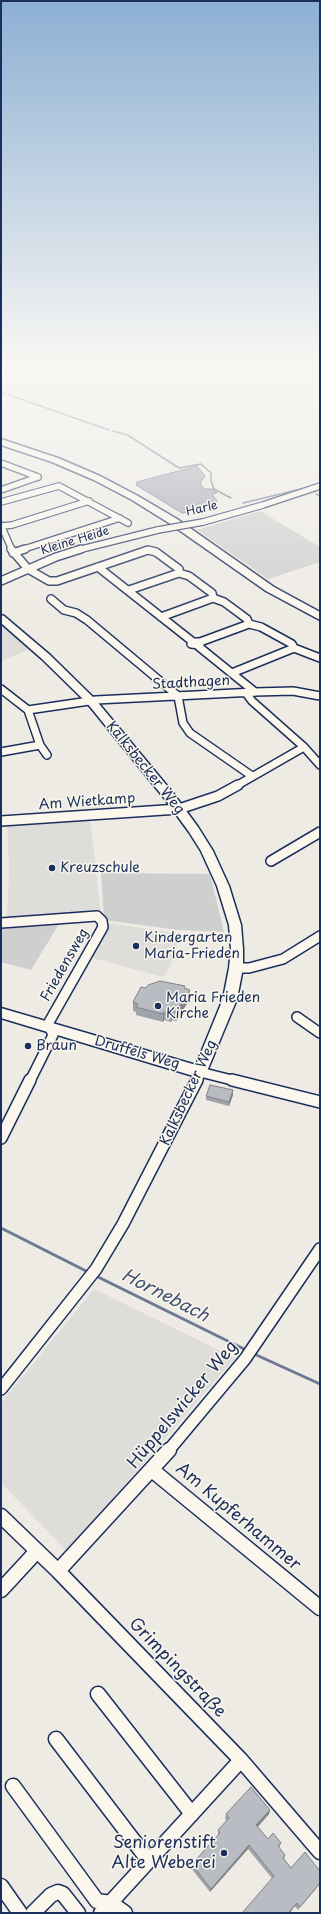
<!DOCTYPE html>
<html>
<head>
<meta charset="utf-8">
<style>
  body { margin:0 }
  #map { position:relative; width:321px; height:1914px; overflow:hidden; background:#eeebe4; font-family:"Playpen Sans",sans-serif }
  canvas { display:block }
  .frame { position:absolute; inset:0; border:2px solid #1b2f5e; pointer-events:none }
</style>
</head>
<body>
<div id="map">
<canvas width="321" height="1914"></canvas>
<div class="frame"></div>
</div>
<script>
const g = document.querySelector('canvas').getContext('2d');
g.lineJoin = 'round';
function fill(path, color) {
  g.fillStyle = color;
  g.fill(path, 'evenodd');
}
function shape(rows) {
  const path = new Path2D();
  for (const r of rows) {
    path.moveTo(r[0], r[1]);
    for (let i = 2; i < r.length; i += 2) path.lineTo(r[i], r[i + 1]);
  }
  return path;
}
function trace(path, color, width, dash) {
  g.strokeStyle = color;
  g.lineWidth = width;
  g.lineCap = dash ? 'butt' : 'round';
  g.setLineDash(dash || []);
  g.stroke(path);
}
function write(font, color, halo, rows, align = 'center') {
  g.font = font + ' "Playpen Sans",sans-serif';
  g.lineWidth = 3;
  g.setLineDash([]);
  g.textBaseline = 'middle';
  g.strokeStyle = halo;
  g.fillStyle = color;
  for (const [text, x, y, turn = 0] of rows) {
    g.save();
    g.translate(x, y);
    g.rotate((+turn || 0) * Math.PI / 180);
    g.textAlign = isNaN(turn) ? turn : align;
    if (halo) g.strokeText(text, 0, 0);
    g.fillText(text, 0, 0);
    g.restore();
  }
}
const built = shape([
  [1,624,30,649,1,661],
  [90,817,101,915,7,920,9,870,7,821],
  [110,923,180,934,170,967,163,977,89,957,106,927],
  [94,1289,235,1358,67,1551,1,1483,1,1403]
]);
const green = shape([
  [260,511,320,547,320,562,268,579,197,530],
  [101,873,210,874,224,932,179,930,104,920],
  [62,919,31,970,1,962,1,924]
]);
const water = shape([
  [197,466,205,476,200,483,204,489,214,489,217,493,212,494,217,501,216,503,200,510,182,513,136,485,137,482,197,466]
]);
const streamFar1 = shape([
  [1,393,5,394],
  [9,395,109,430],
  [113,431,128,435],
  [129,436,179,468,201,464,211,473,211,481,214,489,231,498],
  [316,494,320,496],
  [243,503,305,488]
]);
const stream = shape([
  [1,1228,90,1273],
  [94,1275,248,1351],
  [252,1353,320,1384]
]);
const streetFar4 = shape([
  [1,463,38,477],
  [1,490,38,477],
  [1,502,59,486,128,523],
  [203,522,263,505,320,486],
  [1,525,12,550],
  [2,526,12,525,89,501],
  [21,550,120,518],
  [78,550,158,530],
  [147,550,149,550]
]);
const streetFar3 = shape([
  [11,549,28,569,49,581,57,581,148,550,156,552,179,569,179,573,189,576,212,593,213,598,161,617],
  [13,553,25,549],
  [98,567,193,642],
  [1,581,56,557,81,549],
  [129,590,179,573],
  [51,599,64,610,76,613,87,620,178,696,183,723,190,733,252,776],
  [192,642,200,642,200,645,191,644,192,642],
  [200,642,249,624,247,619,224,602,213,598],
  [198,646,255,692],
  [294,648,320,658],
  [232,673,294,648,292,644,261,627,249,624],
  [1,689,28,710,40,745,47,755],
  [246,693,252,701,304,747,320,765],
  [28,710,96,700,255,692,293,691,320,696],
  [1,752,40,745],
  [236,786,304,747]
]);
const streetFar2 = shape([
  [1,821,179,809,218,796,238,785],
  [271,861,320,832],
  [1,923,97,916,102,921,103,927,48,1024,53,1035,30,1081],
  [236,968,249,968,283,959,320,936],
  [297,1017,320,1033],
  [197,1081,200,1072,236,1081]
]);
const streetFar1 = shape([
  [232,1080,320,1102],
  [1,1138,30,1080],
  [1,1389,96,1269,123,1224,197,1080],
  [168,1451,245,1359,320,1249]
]);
const street = shape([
  [152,1470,320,1608],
  [1,1516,58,1571,241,1760,320,1852],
  [58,1571,169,1450],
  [1,1590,37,1551],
  [98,1694,192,1814],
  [56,1739,149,1861],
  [13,1786,97,1901,111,1903,125,1913],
  [1,1886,20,1913],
  [33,1913,51,1895,58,1892,63,1894,78,1913],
  [101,1913,241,1760]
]);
const secondary = shape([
  [1,615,4,616,50,655,95,699,173,793,198,827,213,851,229,886,241,925,243,949,243,968,237,999,205,1076,200,1078,1,1018,1,1008,196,1065,223,999,229,968,231,949,229,925,217,886,201,851,189,832,165,799,87,703,42,659,1,623,1,615]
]);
const primary = shape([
  [1,439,58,458,100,476,138,496,177,519,274,587,320,612,320,620,266,591,169,523,132,500,94,480,52,462,1,445,1,439]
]);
const streetBridge = shape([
  [158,530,203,522]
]);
const wall = shape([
  [146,988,185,989,190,999,176,1021,172,1020,171,1022,164,1020,163,1022,136,1015,136,1012,133,1011,133,1002],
  [233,1095,229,1106,206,1100,206,1096],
  [270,1810,269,1814,258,1827,268,1839,281,1843,279,1848,285,1855,284,1859,291,1868,320,1871,298,1910,248,1849,210,1892,191,1868,192,1864,218,1835,218,1830,227,1821,225,1819,226,1814]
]);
const shadedWall = shape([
  [190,990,190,999,176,1021,176,1012],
  [172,1011,172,1020,171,1022,171,1014],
  [164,1012,164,1020,163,1022,163,1014],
  [233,1090,233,1095,229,1106,229,1102],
  [270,1810,269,1814,255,1829,256,1825],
  [249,1845,248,1849,210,1892,211,1889],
  [320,1883,320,1884,298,1910,300,1907],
  [297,1903,295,1906,290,1913,288,1913]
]);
const building = shape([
  [160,981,185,986,184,988,190,990,176,1012,172,1011,171,1014,164,1012,163,1014,136,1007,138,1004,133,1002,141,987,146,988,148,985,160,981],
  [210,1085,233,1090,229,1102,206,1096,210,1085],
  [251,1787,270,1810,256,1825,268,1839,273,1833,281,1843,278,1846,285,1855,283,1858,291,1868,305,1852,320,1871,320,1883,300,1907,297,1903,288,1913,242,1913,274,1876,249,1845,211,1889,192,1864,220,1833,218,1830,229,1818,226,1814,251,1787]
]);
const markers = [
  [52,868,4,"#1b2f5e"],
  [136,946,4,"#1b2f5e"],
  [158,1006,4,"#1b2f5e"],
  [28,1046,4,"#1b2f5e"],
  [224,1853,4,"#1b2f5e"]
];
const farStreetnames = [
  ["Harle",202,509,-13],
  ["Kleine Heide",75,541,-17]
];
const streetNames = [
  ["Stadthagen",191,683,-3],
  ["Kalksbecker Weg",145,768,51],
  ["Am Wietkamp",87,802,-4],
  ["Friedensweg",65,965,-60],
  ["Druffels Weg",137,1053,16],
  ["Kalksbecker Weg",189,1093,-65]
];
const poiNames = [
  ["Kreuzschule",60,868],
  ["Kindergarten",144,938],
  ["Maria-Frieden",144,954],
  ["Maria Frieden",166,998],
  ["Kirche",166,1014],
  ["Braun",36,1046]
];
const nearStreetnames = [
  ["Hüppelswicker Weg",183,1405,-50],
  ["Am Kupferhammer",238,1517,40],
  ["Grimpingstraße",177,1668,46]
];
const nearPoinames = [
  ["Seniorenstift",216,1843],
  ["Alte Weberei",216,1863]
];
const nearWaternames = [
  ["Hornebach",165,1296,27]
];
fill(built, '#deddda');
fill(green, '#cecfcf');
fill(water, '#a3a8b4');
trace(water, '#6d7892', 1);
trace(streamFar1, '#6d7892', 1.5);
trace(stream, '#6d7892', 3);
trace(streetFar4, '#1b2f5e', 8);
trace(streetFar3, '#1b2f5e', 10);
trace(streetFar2, '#1b2f5e', 12);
trace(streetFar1, '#1b2f5e', 14);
trace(street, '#1b2f5e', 17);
trace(secondary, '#1b2f5e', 3);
trace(primary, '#1b2f5e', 3);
trace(streetFar4, '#fbf7ec', 5.5);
trace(streetFar3, '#fbf7ec', 7);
trace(streetFar2, '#fbf7ec', 9);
trace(streetFar1, '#fbf7ec', 11);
trace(street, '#fbf7ec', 14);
fill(secondary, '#fbf7ec');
fill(primary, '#fbf7ec');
trace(streetBridge, '#1b2f5e', 8, []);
trace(streetBridge, '#fbf7ec', 5.5);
fill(wall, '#9fa2a8');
fill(shadedWall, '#828488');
fill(building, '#b9bcc3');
trace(building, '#828488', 1);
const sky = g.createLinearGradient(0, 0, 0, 630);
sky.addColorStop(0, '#8cafd3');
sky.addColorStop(0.57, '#f7f6f3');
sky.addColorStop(1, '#f7f6f300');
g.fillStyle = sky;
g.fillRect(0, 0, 321, 630);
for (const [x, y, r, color] of markers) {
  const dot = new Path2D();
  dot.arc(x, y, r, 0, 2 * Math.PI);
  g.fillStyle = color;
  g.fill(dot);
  trace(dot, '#fbf7ec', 1.5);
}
write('12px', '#1b2f5e', '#fbf7ec', farStreetnames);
write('14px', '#1b2f5e', '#fbf7ec', streetNames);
write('14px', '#1b2f5e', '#fbf7ec', poiNames, 'left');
write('17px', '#1b2f5e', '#fbf7ec', nearStreetnames);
write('17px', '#1b2f5e', '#fbf7ec', nearPoinames, 'right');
write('italic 18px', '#445378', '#fbf7ec', nearWaternames);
</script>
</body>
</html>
